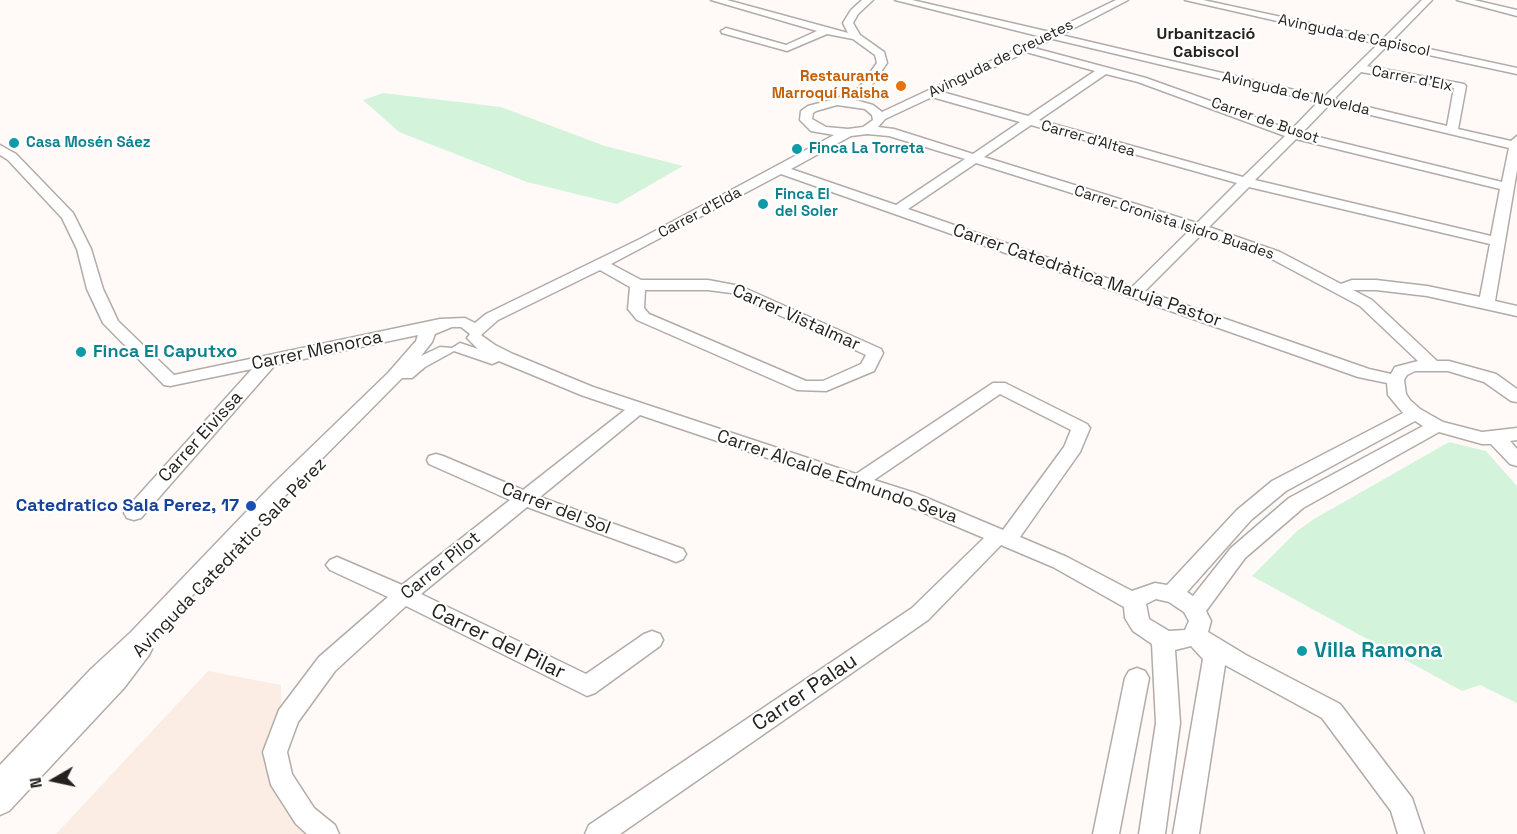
<!DOCTYPE html>
<html>
<head>
<meta charset="utf-8">
<style>
  body { margin:0 }
  #map { position:relative; width:1517px; height:834px; overflow:hidden; background:#fffaf8; font-family:"Space Grotesk",sans-serif }
  canvas { display:block }
  .north { position:absolute; left:24px; top:750px; width:60px; height:60px; -webkit-text-stroke:4px #fff; paint-order:stroke; rotate:261deg; font-size:16px; font-weight:700; line-height:24px; text-align:center; color:#242220 }
  .north::after { content:''; display:block; margin:auto; width:21px; height:27px; background:#242220; clip-path:polygon(50% 0,100% 100%,50% 72%,0 100%) }
</style>
</head>
<body>
<div id="map">
<canvas width="1517" height="834"></canvas>
<div class="north">N</div>
</div>
<script>
const g = document.querySelector('canvas').getContext('2d');
g.lineJoin = 'round';
function fill(path, color) {
  g.fillStyle = color;
  g.fill(path, 'evenodd');
}
function shape(rows) {
  const path = new Path2D();
  for (const r of rows) {
    path.moveTo(r[0], r[1]);
    for (let i = 2; i < r.length; i += 2) path.lineTo(r[i], r[i + 1]);
  }
  return path;
}
function trace(path, color, width, dash) {
  g.strokeStyle = color;
  g.lineWidth = width;
  g.lineCap = dash ? 'butt' : 'round';
  g.setLineDash(dash || []);
  g.stroke(path);
}
function write(font, color, halo, rows, align = 'center') {
  g.font = font + ' "Space Grotesk",sans-serif';
  g.lineWidth = 4.5;
  g.setLineDash([]);
  g.textBaseline = 'middle';
  g.strokeStyle = halo;
  g.fillStyle = color;
  for (const [text, x, y, turn = 0] of rows) {
    g.save();
    g.translate(x, y);
    g.rotate((+turn || 0) * Math.PI / 180);
    g.textAlign = isNaN(turn) ? turn : align;
    if (halo) g.strokeText(text, 0, 0);
    g.fillText(text, 0, 0);
    g.restore();
  }
}
const built = shape([
  [208,671,281,685,281,787,340,834,56,834]
]);
const green = shape([
  [383,93,501,107,605,146,683,166,617,204,527,182,399,132,363,100],
  [1449,442,1486,451,1517,486,1517,703,1480,685,1462,691,1252,576,1297,531,1314,519]
]);
const minor = shape([
  [711,0,727,0,848,33,843,23,851,10,862,0,873,0,858,14,853,23,860,35,884,52,887,63,867,92,852,99,873,105,882,112,1042,37,895,0,912,0,1050,32,1116,0,1128,0,1061,35,1324,97,1378,44,1185,0,1203,0,1383,39,1422,0,1432,0,1392,41,1517,68,1517,74,1387,46,1367,66,1464,84,1466,86,1458,129,1511,141,1517,136,1517,170,1495,301,1517,306,1517,316,1427,296,1376,290,1353,290,1372,300,1437,361,1449,361,1496,374,1517,389,1517,402,1511,401,1484,382,1448,371,1415,371,1407,375,1404,380,1406,394,1410,400,1420,409,1443,422,1482,432,1517,428,1517,440,1510,441,1517,449,1517,466,1510,464,1491,444,1482,444,1439,432,1303,508,1245,558,1206,611,1211,621,1208,632,1246,655,1340,704,1412,798,1424,834,1398,834,1391,811,1322,718,1225,665,1199,834,1173,834,1203,659,1191,646,1175,650,1180,723,1165,834,1139,834,1156,723,1152,644,1133,631,1125,618,1124,607,1053,567,1001,545,928,620,620,834,585,834,589,825,912,608,984,538,901,503,640,415,540,497,683,549,686,554,683,559,676,562,669,559,527,507,421,594,586,674,644,634,652,631,660,634,663,640,660,646,595,693,587,696,406,606,335,671,298,722,287,752,292,774,314,808,335,825,339,834,307,834,296,824,271,785,263,752,279,710,319,657,388,597,330,570,326,565,330,560,337,557,344,560,402,585,510,500,429,464,427,460,429,456,436,454,443,456,523,490,625,410,581,395,499,361,492,364,454,351,425,367,412,378,402,378,285,496,149,642,152,649,149,655,124,688,9,811,0,815,0,765,91,669,131,632,271,486,388,373,416,341,418,335,275,365,141,518,134,520,127,518,124,513,127,508,252,369,170,386,164,385,103,323,87,289,77,249,62,218,8,160,0,155,0,145,16,154,73,213,91,249,103,289,118,321,174,375,440,319,465,318,475,323,486,314,640,239,834,135,811,131,800,120,801,111,808,106,835,99,859,88,877,63,875,55,853,39,827,34,787,51,722,33,721,31,726,28,786,45,817,31,711,0],
  [1053,39,1318,102,1291,130,1146,78,1034,48,1053,39],
  [1026,52,1095,71,1028,116,942,92,1026,52],
  [1361,72,1454,88,1447,126,1334,99,1361,72],
  [1106,74,1138,82,1285,136,1243,177,1039,120,1106,74],
  [932,97,1020,122,973,154,894,129,878,127,885,119,932,97],
  [837,105,865,109,872,115,873,120,863,127,848,129,826,127,812,119,813,113,816,111,837,105],
  [1329,105,1509,148,1502,182,1302,133,1329,105],
  [1031,125,1237,183,1197,223,984,157,1031,125],
  [867,134,889,136,965,159,896,205,791,169,851,136,867,134],
  [1296,139,1500,189,1491,236,1255,180,1296,139],
  [976,163,1190,230,1132,287,908,209,976,163],
  [781,174,1358,377,1387,383,1388,395,1403,413,1272,481,1237,510,1167,585,1155,583,1132,591,1067,557,1020,537,1080,452,1090,428,1087,424,1005,383,993,383,856,474,593,387,513,354,495,345,481,335,498,320,600,270,630,287,628,309,637,320,797,390,826,391,874,371,883,353,881,349,740,286,708,280,641,280,611,264,781,174],
  [1249,187,1490,244,1480,297,1427,286,1376,280,1352,280,1341,284,1280,252,1209,227,1249,187],
  [1202,234,1270,258,1360,306,1418,361,1395,367,1391,374,1369,369,1145,291,1202,234],
  [645,290,708,290,731,293,866,355,861,364,823,381,806,381,649,314,644,308,645,290],
  [452,327,461,327,470,334,467,338,478,349,460,343,452,348,440,347,421,356,432,342,435,334,452,327],
  [1000,394,1071,430,1064,447,1003,530,915,493,874,480,1000,394],
  [1415,421,1423,426,1289,498,1231,548,1193,596,1187,592,1251,520,1286,491,1415,421],
  [1156,599,1169,602,1184,612,1189,621,1185,630,1169,631,1149,619,1146,604,1156,599],
  [1457,0,1474,0,1517,10,1517,16,1457,0],
  [1137,668,1145,671,1149,678,1119,834,1093,834,1125,678,1129,671,1137,668]
]);
const markers = [
  [901,86,6,"#e8710a"],
  [14,143,6,"#0f9aa8"],
  [797,149,6,"#0f9aa8"],
  [763,204,6,"#0f9aa8"],
  [81,352,6,"#0f9aa8"],
  [251,506,6,"#1a4fb4"],
  [1302,651,6,"#0f9aa8"]
];
const farStreetnames = [
  ["Avinguda de Capiscol",1354,36,12],
  ["Avinguda de Creuetes",1001,59,-26],
  ["Carrer d’Elx",1412,79,11],
  ["Avinguda de Novelda",1296,94,13],
  ["Carrer de Busot",1265,121,19],
  ["Carrer d'Altea",1088,139,16],
  ["Carrer d'Elda",700,213,-28],
  ["Carrer Cronista Isidro Buades",1174,223,18]
];
const farFoodnames = [
  ["Restaurante",889,77],
  ["Marroquí Raisha",889,94]
];
const farCulturenames = [
  ["Casa Mosén Sáez",26,143],
  ["Finca La Torreta",809,149],
  ["Finca El",775,195],
  ["del Soler",775,212]
];
const farNeighbourhoodnames = [
  ["Urbanització",1206,35],
  ["Cabiscol",1206,53]
];
const streetNames = [
  ["Carrer Catedràtica Maruja Pastor",1087,276,19],
  ["Carrer Vistalmar",796,318,24],
  ["Carrer Menorca",317,351,-12],
  ["Carrer Eivissa",201,437,-48],
  ["Carrer Alcalde Edmundo Seva",837,477,19],
  ["Carrer del Sol",556,509,21],
  ["Avinguda Catedràtic Sala Pérez",230,558,-46],
  ["Carrer Pilot",441,566,-39]
];
const cultureNames = [
  ["Finca El Caputxo",93,352]
];
const transitNames = [
  ["Catedratico Sala Perez, 17",239,506]
];
const nearStreetnames = [
  ["Carrer del Pilar",498,642,26],
  ["Carrer Palau",805,693,-34]
];
const nearCulturenames = [
  ["Villa Ramona",1314,651]
];
fill(built, '#fcede4');
fill(green, '#d4f3db');
trace(minor, '#b2aba7', 3);
fill(minor, '#fff');
for (const [x, y, r, color] of markers) {
  const dot = new Path2D();
  dot.arc(x, y, r, 0, 2 * Math.PI);
  g.fillStyle = color;
  g.fill(dot);
  trace(dot, '#fff', 2);
}
write('15px', '#242220', '#fff', farStreetnames);
write('bold 15px', '#c56008', '#fff', farFoodnames, 'right');
write('bold 15px', '#0d838f', '#fff', farCulturenames, 'left');
write('bold 16px', '#242220', '#fff', farNeighbourhoodnames);
write('18px', '#242220', '#fff', streetNames);
write('bold 18px', '#0d838f', '#fff', cultureNames, 'left');
write('bold 18px', '#164399', '#fff', transitNames, 'right');
write('21px', '#242220', '#fff', nearStreetnames);
write('bold 21px', '#0d838f', '#fff', nearCulturenames, 'left');
</script>
</body>
</html>
